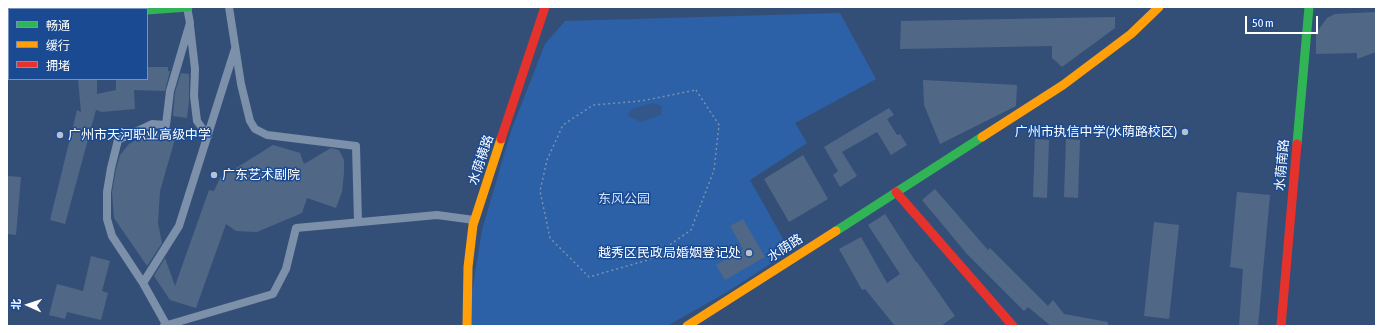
<!DOCTYPE html>
<html>
<head>
<meta charset="utf-8">
<style>
  body { margin:0 }
  #map { position:relative; width:1383px; height:333px; overflow:hidden; background:#344f77; font-family:"Asap Condensed","Noto Sans SC",sans-serif }
  canvas { display:block }
  .frame { position:absolute; inset:0; border:8px solid #fff; pointer-events:none }
  .legend { position:absolute; left:8px; top:8px; width:140px; height:72px; box-sizing:border-box; background:#194a92; border:1px solid #7592be; margin:0; padding:5px 7px; list-style:none; font-size:12px; color:#fff }
  .legend li { display:flex; align-items:center; gap:8px; height:20px }
  .legend b { width:20px; border:1px solid #7592be }
  .north { position:absolute; left:8px; top:285px; width:40px; height:40px; -webkit-text-stroke:3px #194a92; paint-order:stroke; rotate:273deg; font-size:11px; font-weight:700; line-height:16px; text-align:center; color:#fff }
  .north::after { content:''; display:block; margin:auto; width:14px; height:18px; background:#fff; clip-path:polygon(50% 0,100% 100%,50% 72%,0 100%) }
  .scale { position:absolute; left:1245px; top:16px; width:73px; height:18px; box-sizing:border-box; border:2px solid #fff; border-top:0; padding-left:5px; font-size:12px; line-height:14px; white-space:nowrap; color:#fff; -webkit-text-stroke:3px #194a92; paint-order:stroke }
</style>
</head>
<body>
<div id="map">
<canvas width="1383" height="333"></canvas>
<div class="frame"></div>
<ul class="legend">
<li><b style="height:5px;background:#30b455"></b>畅通</li>
<li><b style="height:5px;background:#ff9f0a"></b>缓行</li>
<li><b style="height:5px;background:#e5322d"></b>拥堵</li>
</ul>
<div class="north">北</div>
<div class="scale">50 m</div>
</div>
<script>
const g = document.querySelector('canvas').getContext('2d');
g.lineJoin = 'round';
function fill(path, color) {
  g.fillStyle = color;
  g.fill(path, 'evenodd');
}
function shape(rows) {
  const path = new Path2D();
  for (const r of rows) {
    path.moveTo(r[0], r[1]);
    for (let i = 2; i < r.length; i += 2) path.lineTo(r[i], r[i + 1]);
  }
  return path;
}
function trace(path, color, width, dash) {
  g.strokeStyle = color;
  g.lineWidth = width;
  g.lineCap = dash ? 'butt' : 'round';
  g.setLineDash(dash || []);
  g.stroke(path);
}
function write(font, color, halo, rows, align = 'center') {
  g.font = font + ' "Asap Condensed","Noto Sans SC",sans-serif';
  g.lineWidth = 3;
  g.setLineDash([]);
  g.textBaseline = 'middle';
  g.strokeStyle = halo;
  g.fillStyle = color;
  for (const [text, x, y, turn = 0] of rows) {
    g.save();
    g.translate(x, y);
    g.rotate((+turn || 0) * Math.PI / 180);
    g.textAlign = isNaN(turn) ? turn : align;
    if (halo) g.strokeText(text, 0, 0);
    g.fillText(text, 0, 0);
    g.restore();
  }
}
const green = shape([
  [840,13,876,79,795,123,807,143,750,180,790,251,727,292,667,326,471,326,471,299,482,230,511,131,545,44,565,21]
]);
const water = shape([
  [653,103,662,106,661,115,641,122,627,116,633,108]
]);
const building = shape([
  [1376,12,1376,52,1357,59,1357,53,1316,54,1316,33,1327,18,1335,14],
  [1115,17,1115,28,1062,67,1052,58,1052,46,900,49,901,21],
  [147,67,168,67,168,71,170,71,165,91,134,90,135,109,102,112,96,110,65,224,50,220,77,110,81,112,78,79,97,79,97,94,116,90,116,79,147,79],
  [181,73,189,74,189,102,187,118,173,116,175,92],
  [923,80,1017,85,1016,106,940,144,924,105],
  [889,108,894,115,887,119,897,135,900,134,907,145,891,155,877,132,842,152,857,176,840,187,833,175,838,171,824,147],
  [177,132,160,191,158,223,162,243,147,266,114,218,112,192,116,169,120,155,129,144,149,133],
  [1035,139,1049,140,1047,198,1033,197],
  [1066,139,1080,140,1078,198,1064,197],
  [273,145,300,153,304,164,331,148,339,150,344,160,344,173,342,192,336,208,307,198,302,213,257,232,236,231,226,224,196,308,170,300,154,276,165,258,175,286,209,190,214,191,220,178],
  [803,155,828,199,789,222,764,179],
  [8,176,21,177,16,235,7,234],
  [935,189,988,250,990,248,1048,306,1053,300,1064,314,1108,322,1108,326,1051,326,1028,307,1024,311,967,254,922,200],
  [1237,192,1270,195,1258,326,1239,326,1243,269,1230,267],
  [885,214,916,262,917,262,955,316,941,326,895,326,865,289,862,290,839,249,861,237,887,283,900,274,868,225],
  [743,219,765,257,725,280,716,265,743,249,730,226],
  [1154,222,1179,225,1169,319,1144,316],
  [91,256,110,261,102,291,108,293,101,320,67,312,65,319,49,315,57,284,83,291]
]);
const path = shape([
  [696,90,719,125,714,170,691,230,648,260,589,277,550,238,540,191,547,160,563,125,593,105,641,101,696,90]
]);
const street = shape([
  [229,7,241,84,250,121,255,129,267,135,356,146,358,222],
  [190,26,195,69,194,96,197,121,208,136],
  [143,283,179,226,235,49],
  [164,326,273,294,286,269,296,228,437,215,474,220],
  [167,326,143,283,112,236,107,219,107,192,111,168,118,140,152,124,166,125,170,91,190,23,187,7]
]);
const fast = shape([
  [147,10,188,7],
  [1297,144,1309,7],
  [836,231,982,137]
]);
const slow = shape([
  [982,137,1063,85,1131,34,1159,7],
  [467,326,468,267,473,225,501,139],
  [687,326,836,231]
]);
const jam = shape([
  [7,21,9,21],
  [501,139,545,7],
  [896,192,1013,326],
  [1281,326,1297,144]
]);
const markers = [
  [1185,132,4,"#b8c1cf"],
  [60,135,4,"#b8c1cf"],
  [214,175,4,"#b8c1cf"],
  [749,253,4,"#b8c1cf"]
];
const poiNames = [
  ["广州市执信中学(水荫路校区)",1177,132],
  ["广州市天河职业高级中学",68,135,"left"],
  ["广东艺术剧院",222,175,"left"],
  ["越秀区民政局婚姻登记处",741,253]
];
const streetNames = [
  ["水荫横路",481,160,-71],
  ["水荫南路",1282,165,-85],
  ["水荫路",785,248,-33]
];
const parkNames = [
  ["东风公园",624,199]
];
fill(green, '#2c61a8');
fill(water, '#34578b');
fill(building, '#516786');
trace(path, '#7c90a9', 1.5, [2, 3]);
trace(street, '#7c90a9', 8);
trace(fast, '#30b455', 9);
trace(slow, '#ff9f0a', 9);
trace(jam, '#e5322d', 9);
for (const [x, y, r, color] of markers) {
  const dot = new Path2D();
  dot.arc(x, y, r, 0, 2 * Math.PI);
  g.fillStyle = color;
  g.fill(dot);
  trace(dot, '#194a92', 1.5);
}
write('13px', '#fff', '#194a92', poiNames, 'right');
write('13px', '#fff', '#194a92', streetNames);
write('13px', '#cee1fb', '#194a92', parkNames);
</script>
</body>
</html>
